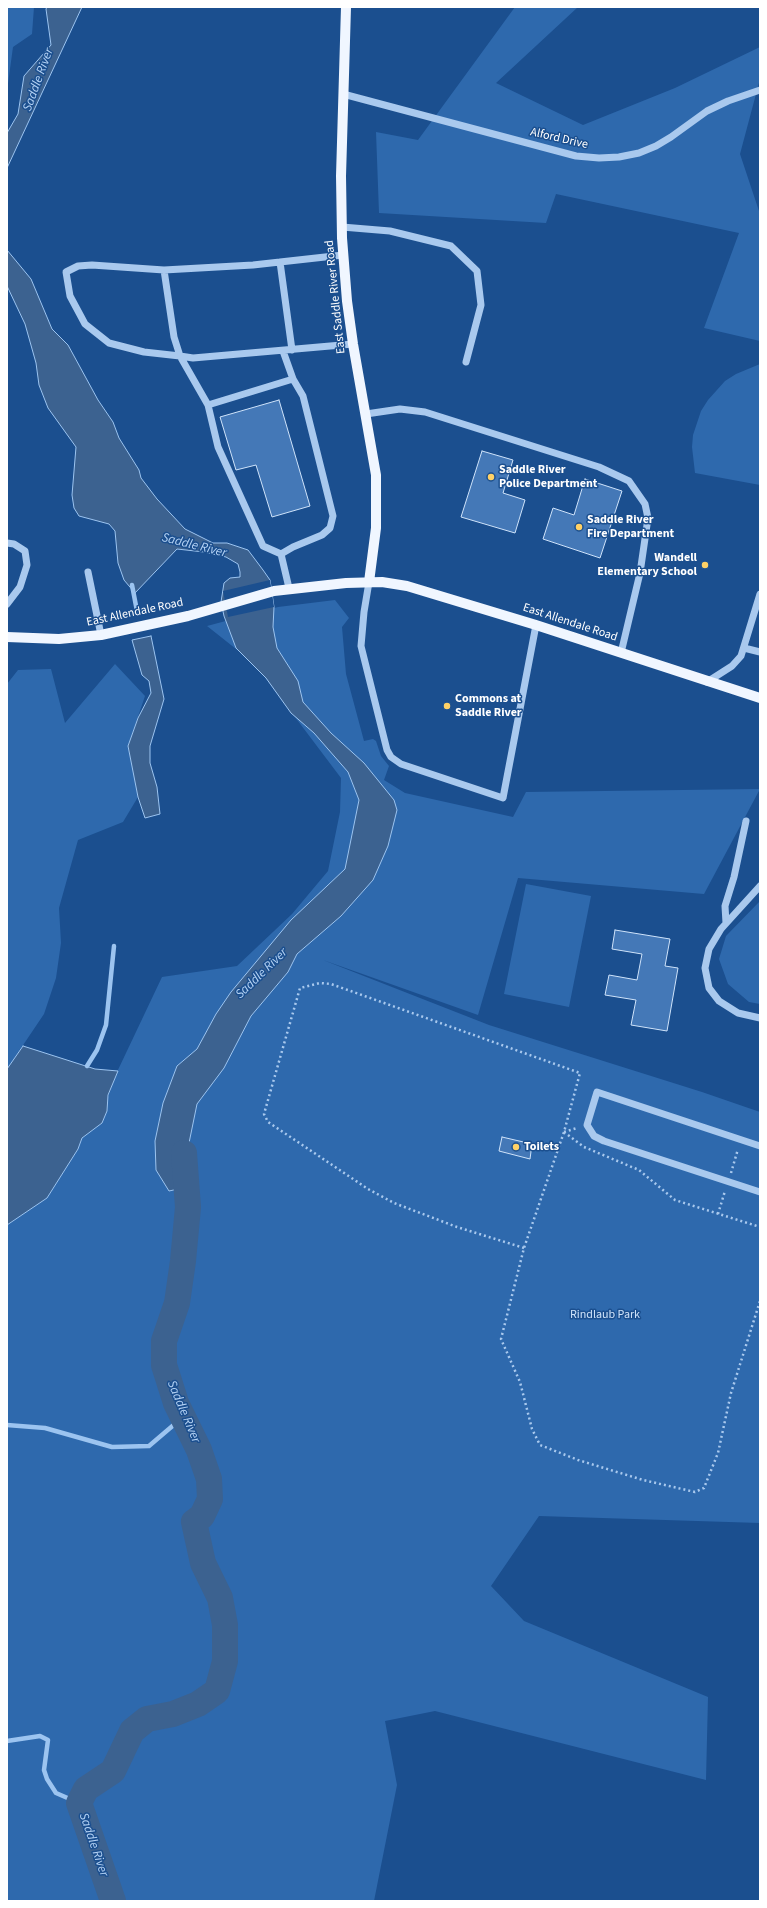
<!DOCTYPE html>
<html>
<head>
<meta charset="utf-8">
<style>
  body { margin:0 }
  #map { position:relative; width:767px; height:1908px; overflow:hidden; background:#1b4f8f; font-family:"Source Sans 3",sans-serif }
  canvas { display:block }
  .frame { position:absolute; inset:0; border:8px solid #fff; pointer-events:none }
</style>
</head>
<body>
<div id="map">
<canvas width="767" height="1908"></canvas>
<div class="frame"></div>
</div>
<script>
const g = document.querySelector('canvas').getContext('2d');
g.lineJoin = 'round';
function fill(path, color) {
  g.fillStyle = color;
  g.fill(path, 'evenodd');
}
function shape(rows) {
  const path = new Path2D();
  for (const r of rows) {
    path.moveTo(r[0], r[1]);
    for (let i = 2; i < r.length; i += 2) path.lineTo(r[i], r[i + 1]);
  }
  return path;
}
function trace(path, color, width, dash) {
  g.strokeStyle = color;
  g.lineWidth = width;
  g.lineCap = dash ? 'butt' : 'round';
  g.setLineDash(dash || []);
  g.stroke(path);
}
function write(font, color, halo, rows, align = 'center') {
  g.font = font + ' "Source Sans 3",sans-serif';
  g.lineWidth = 3;
  g.setLineDash([]);
  g.textBaseline = 'middle';
  g.strokeStyle = halo;
  g.fillStyle = color;
  for (const [text, x, y, turn = 0] of rows) {
    g.save();
    g.translate(x, y);
    g.rotate((+turn || 0) * Math.PI / 180);
    g.textAlign = isNaN(turn) ? turn : align;
    if (halo) g.strokeText(text, 0, 0);
    g.fillText(text, 0, 0);
    g.restore();
  }
}
const green = shape([
  [7,7,34,7,32,34,13,47,7,91],
  [515,7,578,7,496,83,583,125,675,88,760,47,760,79,740,154,760,214,760,341,704,328,739,233,556,194,546,223,379,213,376,132,418,140],
  [760,364,760,485,695,473,692,447,693,435,701,411,708,400,725,381,736,374],
  [335,600,349,618,342,627,346,674,364,741,373,739,376,741,381,756,389,766,384,780,405,793,513,817,526,792,760,789,704,894,518,878,478,1015,323,960,489,1025,702,1092,760,1112,760,1523,539,1516,491,1586,524,1621,708,1697,706,1780,435,1711,385,1721,397,1785,374,1901,7,1901,7,1225,47,1198,78,1149,82,1138,102,1123,107,1111,108,1097,117,1072,162,977,237,966,292,914,328,871,340,812,341,778,255,664,207,626,278,607],
  [115,664,145,696,128,746,138,797,123,822,78,840,59,908,61,943,56,978,44,1014,7,1069,7,684,18,670,51,669,65,723],
  [526,884,591,896,569,1007,504,994],
  [760,901,760,1004,749,1002,728,984,719,959,726,936]
]);
const water = shape([
  [47,7,82,7,7,168,7,133,18,114,24,76,51,45,46,9,47,7],
  [7,250,31,279,52,329,68,345,98,400,113,422,119,438,139,470,141,478,157,499,185,529,213,543,227,543,248,550,263,570,270,580,274,607,273,627,277,648,298,681,303,702,331,733,364,763,394,800,397,810,388,846,373,880,341,916,297,954,288,972,251,1016,224,1068,197,1104,189,1143,192,1186,169,1191,156,1170,155,1141,163,1103,177,1066,197,1049,216,1014,231,992,291,920,345,869,359,800,348,772,314,733,291,713,266,678,236,648,224,616,221,602,224,583,230,578,240,577,240,572,238,564,226,557,204,552,177,549,135,593,124,580,118,563,115,531,109,524,79,516,74,508,72,495,76,447,48,408,39,385,36,363,25,324,7,286,7,250],
  [151,636,164,699,150,746,150,763,157,787,160,814,145,818,138,797,128,746,138,718,151,693,149,681,142,675,132,640,151,636],
  [23,1046,95,1069,118,1071,108,1095,107,1111,102,1123,82,1138,78,1149,47,1198,7,1225,7,1069,23,1046]
]);
const pier = shape([
  [270,580,274,607,228,617,223,591]
]);
const stream = shape([
  [132,585,137,611],
  [87,1066,97,1050,106,1025,114,946],
  [7,1425,45,1428,112,1447,149,1446,183,1417],
  [7,1741,40,1736,48,1740,44,1770,47,1779,56,1793,79,1803]
]);
const river = shape([
  [113,1901,79,1803,86,1789,113,1771,132,1731,147,1719,173,1714,198,1704,217,1691,225,1661,225,1625,220,1598,203,1563,194,1522,202,1516,210,1499,209,1479,199,1450,176,1403,164,1365,164,1341,177,1303,183,1261,188,1207,184,1153]
]);
const building = shape([
  [279,400,310,506,272,517,256,465,236,470,220,417,279,400],
  [482,451,513,460,503,493,525,500,515,533,461,517,482,451],
  [585,479,622,491,600,558,543,539,553,508,574,515,585,479],
  [615,930,670,939,665,966,678,968,667,1031,631,1025,636,1000,605,995,609,975,637,980,642,954,612,949,615,930],
  [502,1137,532,1144,530,1159,499,1151,502,1137]
]);
const path = shape([
  [564,1132,584,1147,639,1170,675,1200,760,1227],
  [564,1132,577,1128],
  [731,1173,738,1149],
  [718,1214,725,1191],
  [524,1248,457,1227,394,1203,368,1189,268,1122,264,1114,300,988,320,983,331,984,580,1073,564,1132,524,1248,501,1339,520,1382,532,1429,540,1445,578,1460,643,1480,695,1492,704,1488,718,1453,731,1393,760,1301]
]);
const minor = shape([
  [343,94,576,156,599,158,619,157,639,153,656,146,671,137,707,111,728,101,760,90],
  [342,227,390,231,451,246,477,271,481,305,466,362],
  [343,255,253,265,164,270,174,337,180,356,193,358,353,344],
  [280,262,292,350],
  [164,270,92,265,78,266,66,272,70,296,85,324,109,343,144,352,180,356,208,405],
  [366,414,400,409,425,412,599,467,629,481,645,504,648,518,640,573,621,653],
  [7,543,14,544,25,551,27,565,20,587,7,604],
  [281,554,263,546,218,447,208,405,293,379],
  [281,554,293,547,322,535,330,528,333,516,303,396,293,379,283,351],
  [281,554,289,588],
  [88,572,101,635],
  [369,582,364,612,361,646,387,750,391,757,401,764,503,798,536,625],
  [744,648,760,652],
  [707,682,732,666,741,656,760,594],
  [760,886,721,929,709,949,705,968,709,988,719,1001,738,1013,760,1018],
  [726,923,725,906,734,877,746,821],
  [760,1146,597,1092,587,1125,594,1136,604,1141,760,1192]
]);
const major = shape([
  [346,7,341,176,342,238,347,301,353,344,376,475,376,528,369,582],
  [7,637,59,639,101,635,188,616,274,591,346,583,382,582,407,586,536,625,760,698]
]);
const markers = [
  [491,477,4,"#ffd166"],
  [579,527,4,"#ffd166"],
  [705,565,4,"#ffd166"],
  [447,706,4,"#ffd166"],
  [516,1147,4,"#ffd166"]
];
const streetNames = [
  ["Alford Drive",559,139,13],
  ["East Saddle River Road",336,297,-96],
  ["East Allendale Road",135,613,-12],
  ["East Allendale Road",570,623,18]
];
const poiNames = [
  ["Saddle River",499,470],
  ["Police Department",499,484],
  ["Saddle River",587,520],
  ["Fire Department",587,534],
  ["Wandell",697,558,"right"],
  ["Elementary School",697,572,"right"],
  ["Commons at",455,699],
  ["Saddle River",455,713],
  ["Toilets",524,1147]
];
const parkNames = [
  ["Rindlaub Park",605,1315]
];
const waterNames = [
  ["Saddle River",39,80,-70],
  ["Saddle River",194,546,14],
  ["Saddle River",262,974,-44],
  ["Saddle River",183,1412,67],
  ["Saddle River",93,1845,71]
];
fill(green, '#2e69ad');
fill(water, '#3c6290');
trace(water, '#9cc4f0', 1);
fill(pier, '#1b4f8f');
trace(stream, '#9cc4f0', 4.5);
trace(river, '#3c6290', 26);
fill(building, '#4478b7');
trace(building, '#cfe3fa', 1);
trace(path, '#a9c9ee', 2.5, [2, 3]);
trace(minor, '#a9c9ee', 7);
trace(major, '#f0f6ff', 10);
for (const [x, y, r, color] of markers) {
  const dot = new Path2D();
  dot.arc(x, y, r, 0, 2 * Math.PI);
  g.fillStyle = color;
  g.fill(dot);
  trace(dot, '#1b4f8f', 1.5);
}
write('12px', '#fff', '#1b4f8f', streetNames);
write('bold 12px', '#fff', '#1b4f8f', poiNames, 'left');
write('12px', '#cfe3fa', '#1b4f8f', parkNames);
write('italic 13px', '#b5d3f5', '#1b4f8f', waterNames);
</script>
</body>
</html>
